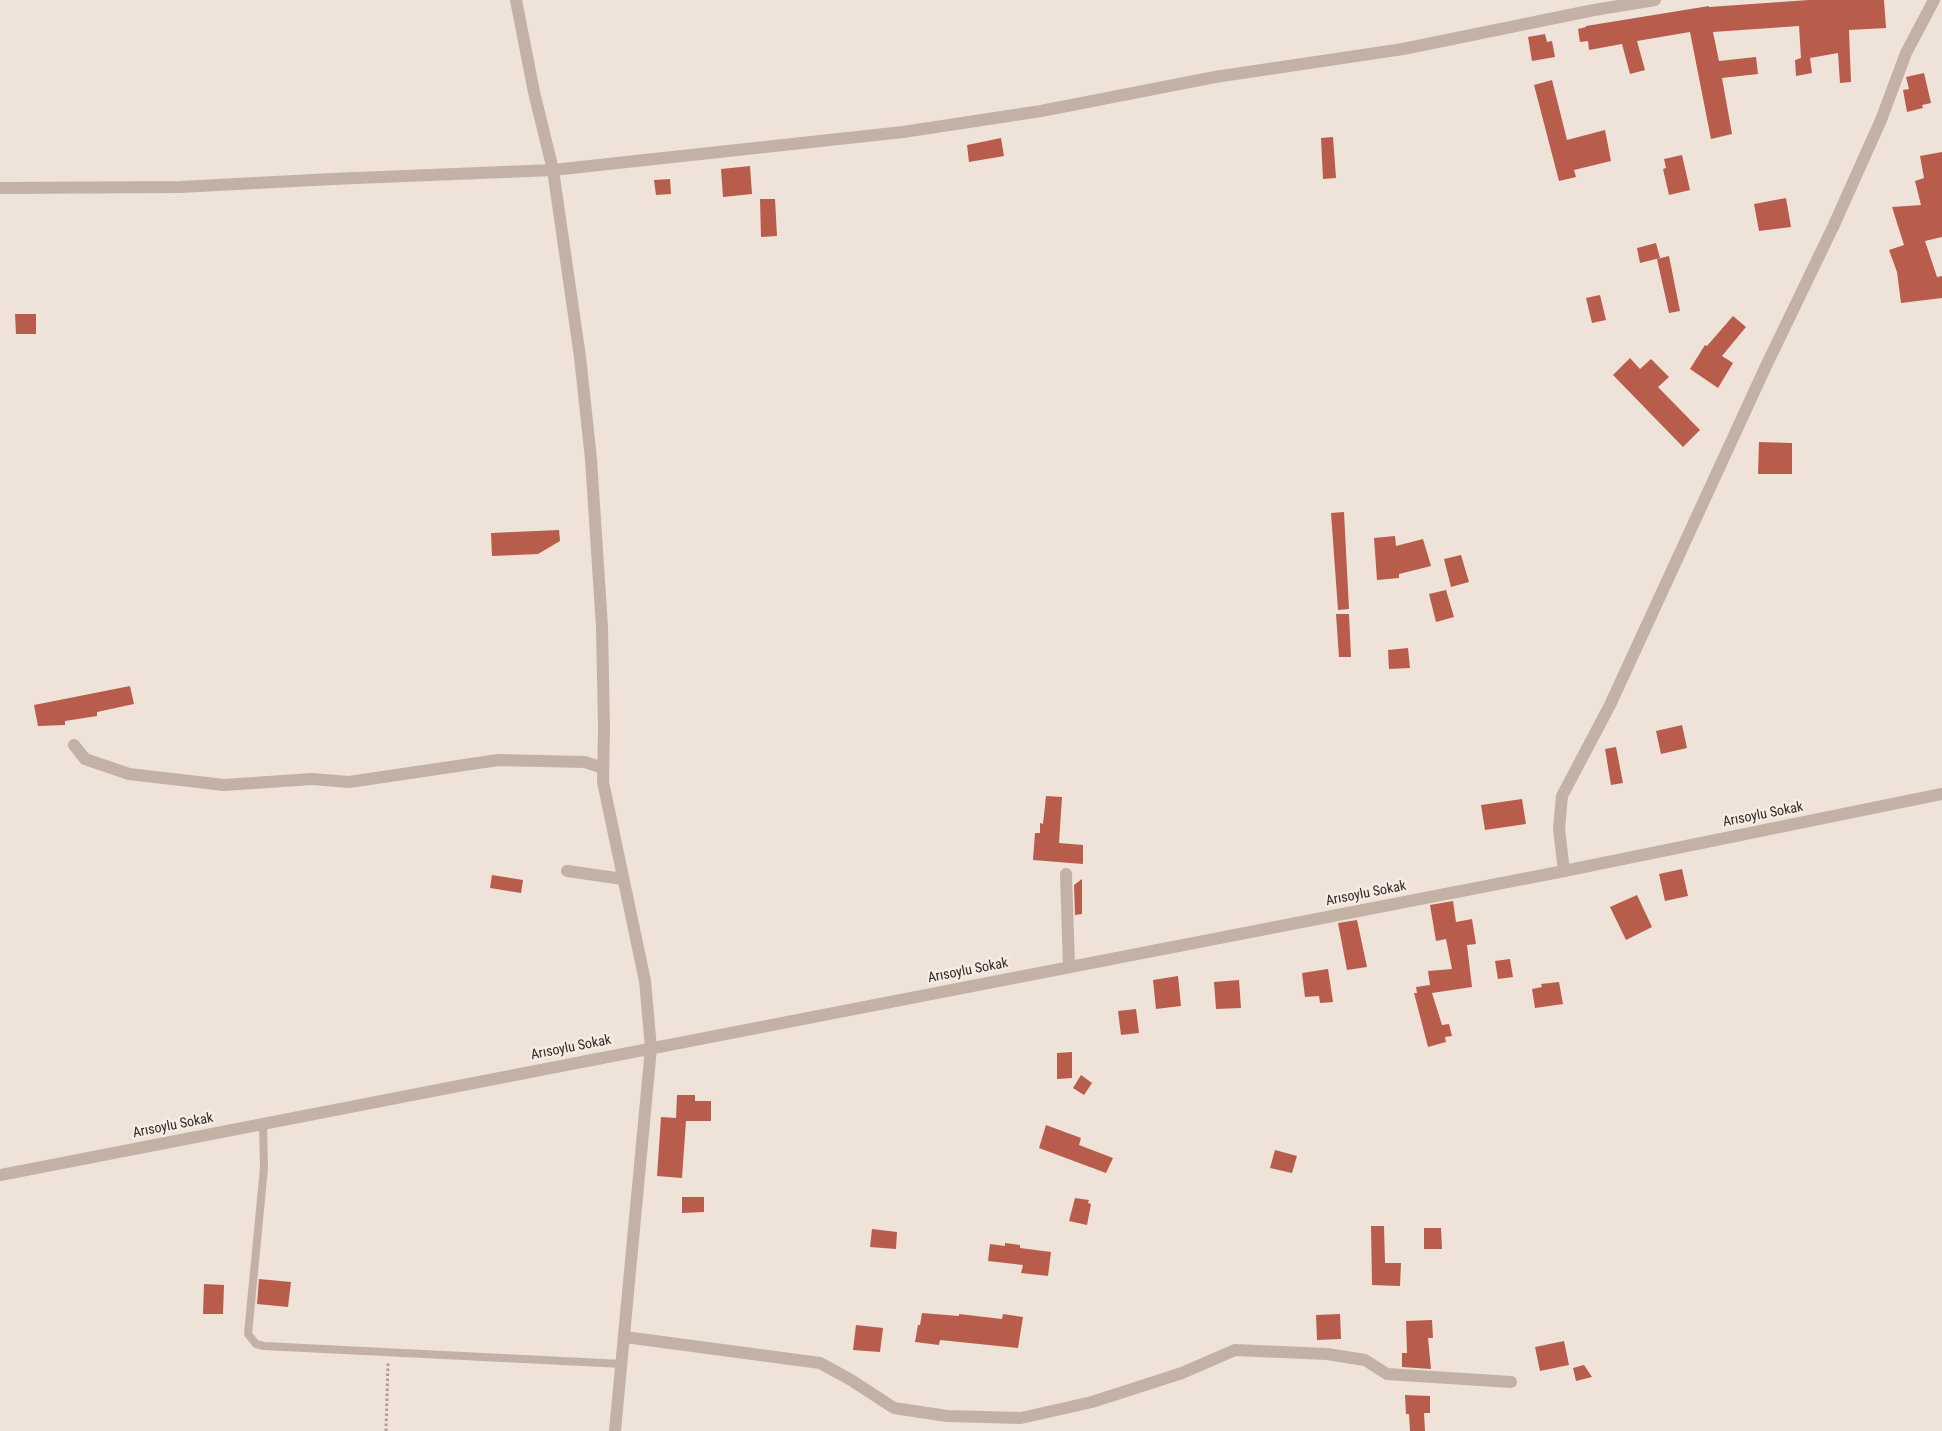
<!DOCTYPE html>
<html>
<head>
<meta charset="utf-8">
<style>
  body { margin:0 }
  canvas { display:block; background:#eee2d9 }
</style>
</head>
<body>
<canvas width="1942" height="1431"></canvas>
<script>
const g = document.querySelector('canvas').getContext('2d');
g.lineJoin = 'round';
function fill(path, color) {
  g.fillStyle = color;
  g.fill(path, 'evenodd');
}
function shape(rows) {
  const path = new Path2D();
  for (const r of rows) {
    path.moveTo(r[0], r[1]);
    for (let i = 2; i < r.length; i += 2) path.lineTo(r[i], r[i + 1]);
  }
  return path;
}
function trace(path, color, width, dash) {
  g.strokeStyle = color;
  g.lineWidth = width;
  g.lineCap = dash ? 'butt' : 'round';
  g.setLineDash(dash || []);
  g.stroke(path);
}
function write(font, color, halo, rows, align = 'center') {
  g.font = font + ' "Roboto Condensed",sans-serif';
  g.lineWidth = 5;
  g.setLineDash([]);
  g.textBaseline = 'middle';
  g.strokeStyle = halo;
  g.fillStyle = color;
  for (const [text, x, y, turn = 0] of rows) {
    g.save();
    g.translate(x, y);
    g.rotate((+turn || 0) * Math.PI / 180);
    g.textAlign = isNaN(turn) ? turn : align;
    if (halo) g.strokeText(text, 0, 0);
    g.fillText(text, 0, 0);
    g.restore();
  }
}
const building = shape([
  [1809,0,1884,0,1886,28,1849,30,1851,82,1840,83,1838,53,1810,58,1812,73,1796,76,1795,60,1801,58,1799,26,1713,32,1719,61,1756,57,1758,74,1722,78,1732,134,1711,139,1690,32,1637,41,1645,70,1630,74,1622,44,1589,50,1588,41,1580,42,1578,29,1586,27,1586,26,1709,6,1709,7],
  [1545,34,1547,42,1552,41,1555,57,1532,61,1528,37],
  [1924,73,1931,103,1922,105,1923,108,1907,112,1903,90,1909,89,1906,77],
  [1552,80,1567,140,1605,130,1611,161,1574,170,1576,177,1559,181,1534,85],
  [1333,137,1336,178,1323,179,1321,138],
  [1001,138,1004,156,969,162,967,145],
  [1942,152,1942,237,1925,241,1937,277,1942,276,1942,298,1901,303,1897,272,1889,250,1904,245,1892,207,1921,205,1915,181,1924,178,1920,156],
  [1682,155,1690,190,1669,195,1663,169,1666,168,1664,159],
  [750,166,752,194,723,197,721,169],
  [670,179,671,194,656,195,654,180],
  [1786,198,1791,227,1759,231,1754,204],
  [760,199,775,199,777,236,761,237],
  [1656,243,1660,258,1640,263,1637,248],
  [1669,256,1680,311,1669,313,1657,259],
  [1600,295,1606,320,1592,323,1586,298],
  [15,314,36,314,36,334,16,334],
  [1733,316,1746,327,1722,356,1733,363,1718,388,1690,369,1705,345,1707,346],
  [1630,358,1640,369,1651,359,1669,377,1658,387,1700,430,1683,447,1613,375],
  [1759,442,1792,443,1792,474,1758,474],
  [1344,512,1349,609,1338,610,1331,513],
  [559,530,560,541,538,554,492,556,491,533],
  [1395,536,1396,546,1423,539,1431,566,1399,574,1399,578,1377,580,1374,538],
  [1461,555,1469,582,1451,587,1444,559],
  [1446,590,1454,617,1436,622,1429,594],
  [1336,614,1349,614,1351,657,1339,657],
  [1408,648,1410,668,1389,669,1388,650],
  [130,686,134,704,97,712,97,716,65,721,65,725,38,726,34,705],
  [1682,725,1687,748,1661,754,1656,731],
  [1616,747,1623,783,1611,785,1605,749],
  [1046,796,1062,797,1059,843,1083,845,1083,864,1033,860,1035,833,1040,833,1040,823,1043,824],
  [1522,799,1526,824,1485,830,1481,805],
  [1682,869,1688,896,1665,901,1659,874],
  [492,875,523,880,521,893,490,888],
  [1082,879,1082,914,1075,915,1074,885],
  [1637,895,1652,927,1626,940,1610,907],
  [1453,901,1456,922,1472,919,1476,944,1467,945,1472,987,1432,993,1442,1025,1449,1024,1452,1036,1445,1037,1446,1042,1428,1047,1414,993,1417,993,1416,987,1430,985,1428,971,1452,969,1446,939,1436,941,1430,905],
  [1357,920,1367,967,1347,970,1338,923],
  [1510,959,1513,977,1498,979,1495,961],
  [1328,969,1333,1002,1320,1003,1319,996,1305,997,1302,973],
  [1178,976,1181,1006,1156,1009,1153,980],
  [1239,980,1241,1008,1216,1009,1214,982],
  [1559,982,1563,1004,1535,1008,1532,989,1542,987,1541,984],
  [1136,1009,1139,1033,1121,1035,1118,1011],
  [1072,1052,1072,1078,1057,1079,1057,1053],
  [1081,1075,1092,1083,1084,1095,1073,1088],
  [677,1095,695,1095,695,1101,711,1101,711,1121,686,1121,682,1178,657,1176,661,1117,676,1118],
  [1046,1125,1081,1138,1079,1145,1113,1158,1106,1173,1039,1148],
  [1275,1150,1297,1156,1292,1173,1270,1168],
  [682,1197,704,1197,704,1212,682,1213],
  [1075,1198,1089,1200,1088,1203,1091,1204,1087,1225,1069,1221],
  [1371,1226,1384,1226,1385,1263,1401,1263,1400,1286,1372,1285],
  [1424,1228,1441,1228,1442,1249,1424,1249],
  [872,1229,897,1232,896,1249,870,1247],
  [1005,1243,1020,1245,1020,1248,1051,1252,1048,1276,1021,1273,1023,1265,988,1261,990,1244,1005,1246],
  [259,1279,291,1282,288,1307,257,1304],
  [204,1284,224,1285,223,1314,203,1314],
  [922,1313,959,1316,959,1314,1002,1319,1003,1314,1023,1317,1018,1348,940,1340,939,1345,915,1342,918,1325,920,1325],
  [1340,1314,1341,1339,1317,1340,1316,1315],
  [1432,1320,1433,1338,1428,1338,1431,1369,1402,1367,1402,1353,1407,1353,1406,1321],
  [856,1325,883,1328,880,1352,853,1350],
  [1564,1341,1569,1365,1540,1371,1535,1347],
  [1584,1365,1592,1377,1576,1381,1573,1368],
  [1405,1395,1430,1396,1430,1413,1424,1413,1425,1431,1410,1431,1409,1414,1406,1414]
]);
const path = shape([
  [386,1431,388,1363]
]);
const lane = shape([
  [263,1124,264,1168,248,1334,256,1344,264,1346,623,1364]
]);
const street = shape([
  [516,0,534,92,553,170,580,357,591,459,602,627,604,728,603,782,645,981,651,1048,615,1431],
  [0,188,180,187,332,179,553,170,903,132,1041,111,1215,77,1403,49,1594,10,1655,0],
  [74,745,85,759,129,774,224,785,312,779,349,782,498,760,585,762,603,768],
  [567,871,623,879],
  [1564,871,1559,829,1562,796,1610,705,1766,366,1833,227,1881,120,1906,53,1934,0],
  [1066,874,1069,967],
  [0,1175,1564,871,1942,794],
  [625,1337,820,1363,851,1380,894,1408,947,1416,1021,1418,1092,1402,1182,1373,1235,1350,1327,1354,1365,1360,1387,1374,1511,1382]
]);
const streetNames = [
  ["Arısoylu Sokak",1763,815,-11],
  ["Arısoylu Sokak",1366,894,-11],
  ["Arısoylu Sokak",968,971,-11],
  ["Arısoylu Sokak",571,1048,-11],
  ["Arısoylu Sokak",173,1126,-11]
];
fill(building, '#b85d4c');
trace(path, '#b09b91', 3, [2.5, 2.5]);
trace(lane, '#c4b1a6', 8);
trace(street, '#c4b1a6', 12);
write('14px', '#312926', '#f6ece4', streetNames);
</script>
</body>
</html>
